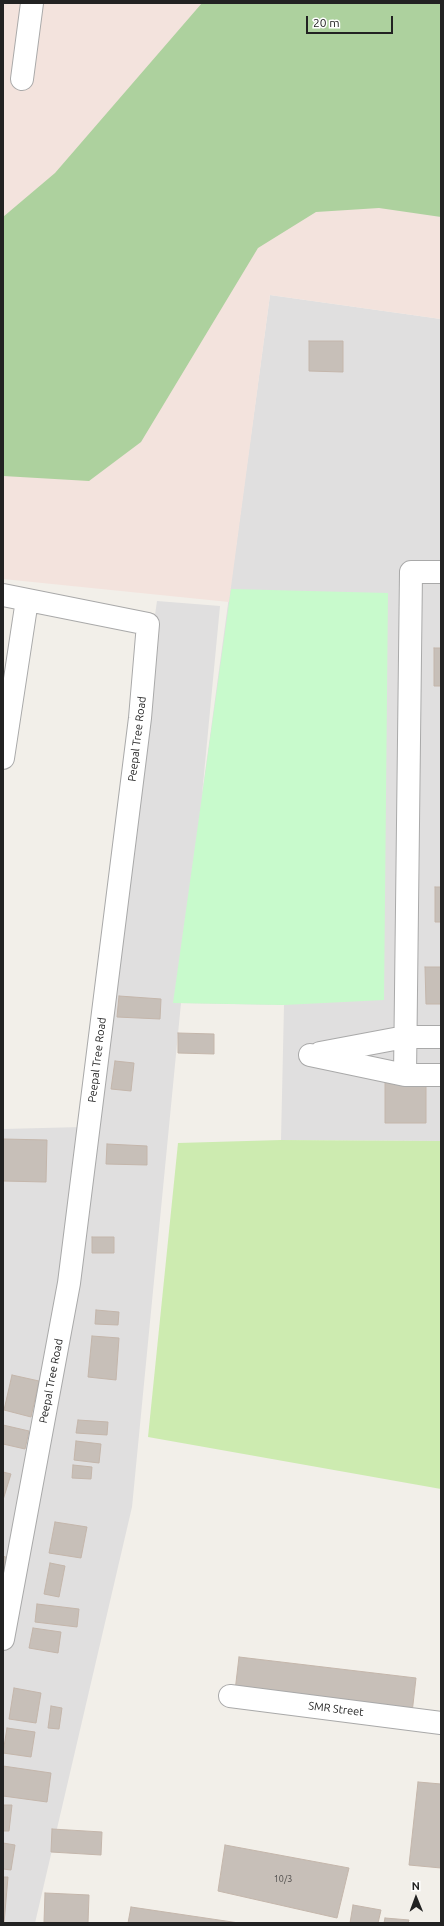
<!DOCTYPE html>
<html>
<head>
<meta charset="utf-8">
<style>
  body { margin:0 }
  #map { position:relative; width:444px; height:1926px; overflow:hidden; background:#f2efe9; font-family:Ubuntu,sans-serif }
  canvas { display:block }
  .frame { position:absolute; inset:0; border:4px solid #222; pointer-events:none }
  .north { position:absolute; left:396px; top:1878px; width:40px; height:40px; -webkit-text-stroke:3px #fff; paint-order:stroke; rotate:359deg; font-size:11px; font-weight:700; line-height:16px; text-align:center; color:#222 }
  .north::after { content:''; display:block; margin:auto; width:14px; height:18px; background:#222; clip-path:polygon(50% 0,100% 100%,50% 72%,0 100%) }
  .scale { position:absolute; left:306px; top:16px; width:87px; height:18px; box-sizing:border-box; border:2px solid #222; border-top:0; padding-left:5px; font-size:12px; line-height:14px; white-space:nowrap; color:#222; -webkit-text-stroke:3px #fff; paint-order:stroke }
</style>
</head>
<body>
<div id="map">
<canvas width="444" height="1926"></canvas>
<div class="frame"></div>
<div class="north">N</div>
<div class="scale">20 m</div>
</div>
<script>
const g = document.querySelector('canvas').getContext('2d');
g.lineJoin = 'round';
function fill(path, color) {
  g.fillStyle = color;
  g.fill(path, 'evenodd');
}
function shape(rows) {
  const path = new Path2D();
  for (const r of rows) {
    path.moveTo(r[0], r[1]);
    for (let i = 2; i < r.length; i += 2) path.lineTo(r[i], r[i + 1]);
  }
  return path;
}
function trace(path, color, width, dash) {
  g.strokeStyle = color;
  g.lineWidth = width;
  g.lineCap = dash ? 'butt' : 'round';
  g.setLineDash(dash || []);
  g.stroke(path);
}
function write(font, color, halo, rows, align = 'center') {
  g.font = font + ' Ubuntu,sans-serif';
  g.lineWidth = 4;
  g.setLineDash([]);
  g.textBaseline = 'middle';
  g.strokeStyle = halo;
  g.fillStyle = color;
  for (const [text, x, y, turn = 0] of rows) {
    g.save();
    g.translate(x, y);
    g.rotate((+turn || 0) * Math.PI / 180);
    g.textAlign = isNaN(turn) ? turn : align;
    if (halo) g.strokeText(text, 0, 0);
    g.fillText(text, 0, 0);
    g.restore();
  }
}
const residential = shape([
  [270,295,441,319,441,1141,281,1140,284,1005,181,1003,132,1507,35,1923,3,1923,3,1129,82,1127,157,601,220,606,202,795]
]);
const military = shape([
  [3,3,441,3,441,319,270,295,229,602,3,579]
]);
const grass = shape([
  [281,1140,441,1141,441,1489,148,1437,178,1143]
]);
const forest = shape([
  [202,3,441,3,441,217,379,208,316,212,258,248,141,442,89,481,3,476,3,217,55,173]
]);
const park = shape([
  [231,589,388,593,384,1000,284,1005,173,1003]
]);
const building = shape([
  [309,341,343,341,343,372,309,371,309,341],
  [434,648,441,648,441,686,434,686,434,648],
  [435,887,441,887,441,922,435,922,435,887],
  [425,967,441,967,441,1004,426,1004,425,967],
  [119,996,161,999,160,1019,117,1017,119,996],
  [178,1033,214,1034,214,1054,178,1053,178,1033],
  [115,1061,134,1063,131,1091,111,1089,115,1061],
  [385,1078,426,1078,426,1123,385,1123,385,1078],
  [3,1139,47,1140,46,1182,3,1181,3,1139],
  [107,1144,147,1146,147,1165,106,1164,107,1144],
  [92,1237,114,1237,114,1253,92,1253,92,1237],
  [96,1310,119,1312,118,1325,95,1324,96,1310],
  [92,1336,119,1338,116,1380,88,1377,92,1336],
  [12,1375,39,1381,31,1417,4,1410,12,1375],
  [78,1420,108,1422,107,1435,76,1433,78,1420],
  [3,1425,29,1431,25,1449,3,1444,3,1425],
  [76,1441,101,1444,99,1463,74,1460,76,1441],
  [73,1465,92,1467,91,1479,72,1478,73,1465],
  [3,1472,11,1474,3,1500,3,1472],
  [55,1522,87,1527,81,1558,49,1553,55,1522],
  [3,1556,8,1558,3,1577,3,1556],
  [50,1563,65,1566,59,1597,44,1594,50,1563],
  [37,1604,79,1609,77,1627,35,1622,37,1604],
  [33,1628,61,1632,58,1653,29,1648,33,1628],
  [239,1657,416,1678,412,1713,235,1691,239,1657],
  [14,1688,41,1693,36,1723,9,1719,14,1688],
  [51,1706,62,1708,59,1729,48,1728,51,1706],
  [7,1728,35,1732,31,1757,3,1753,7,1728],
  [3,1766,51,1773,47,1802,3,1796,3,1766],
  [418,1782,441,1784,441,1868,409,1865,418,1782],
  [3,1805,12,1805,9,1831,3,1831,3,1805],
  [52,1829,102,1832,101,1855,51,1852,52,1829],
  [3,1843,15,1845,11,1870,3,1869,3,1843],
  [225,1845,349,1868,337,1918,218,1891,225,1845],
  [3,1877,8,1877,4,1923,3,1923,3,1877],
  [45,1893,89,1895,88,1923,44,1922,45,1893],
  [353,1905,381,1910,378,1923,350,1923,353,1905],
  [131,1907,239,1923,128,1923,131,1907],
  [385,1918,409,1920,408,1923,384,1923,385,1918]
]);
const minor = shape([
  [22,79,32,3],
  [3,595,148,624,140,718,69,1283,3,1639],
  [3,758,27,600],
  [320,1053,405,1037,441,1037],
  [310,1055,405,1075,441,1075],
  [405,1075,411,572,441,572],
  [230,1696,441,1723]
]);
const numberNames = [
  ["10/3",283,1879]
];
const streetNames = [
  ["Peepal Tree Road",137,739,-83],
  ["Peepal Tree Road",97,1060,-83],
  ["Peepal Tree Road",51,1381,-79],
  ["SMR Street",336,1709,7]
];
fill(residential, '#e0dfdf');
fill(military, '#f3e3dd');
fill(grass, '#cdebb0');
fill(forest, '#add19e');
fill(park, '#c8facc');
fill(building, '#c7bfb8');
trace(building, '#c4b6ab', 1);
trace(minor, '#a9a9a9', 24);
trace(minor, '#fff', 22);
write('9px', '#4b4948', null, numberNames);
write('11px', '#222', '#fff', streetNames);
</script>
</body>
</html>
